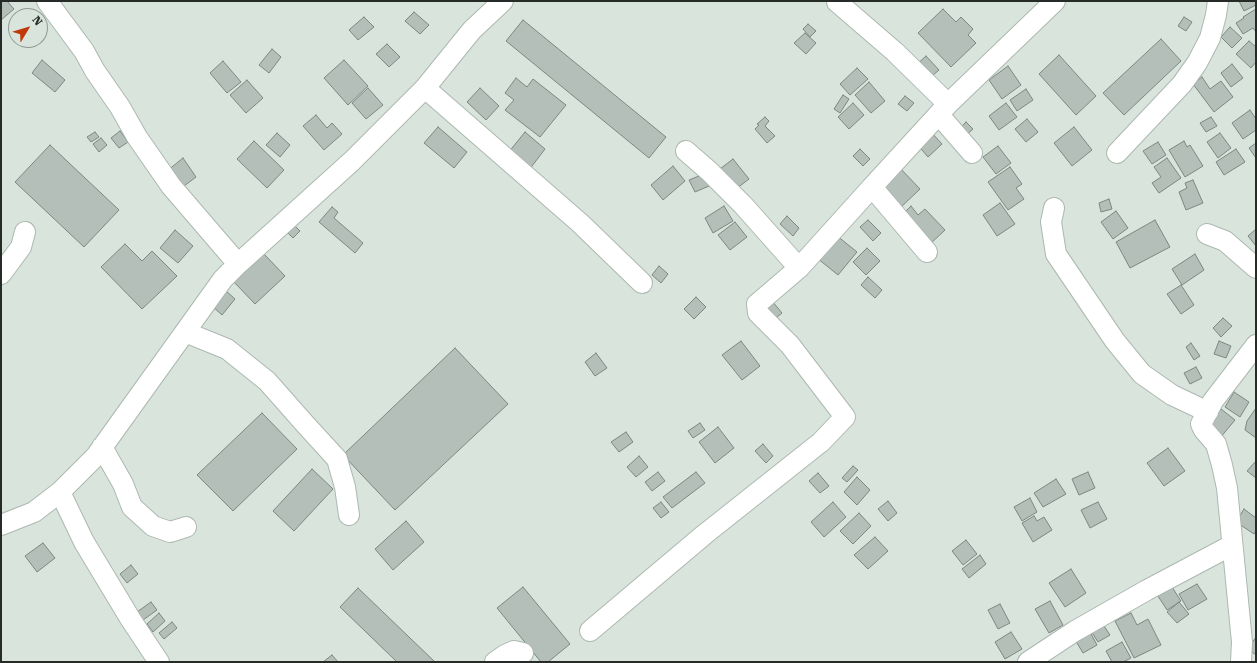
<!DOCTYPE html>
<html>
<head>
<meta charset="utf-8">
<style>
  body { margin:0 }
  #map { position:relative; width:1257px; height:663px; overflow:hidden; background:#d8e4dc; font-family:"Roboto Serif",serif }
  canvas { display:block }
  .frame { position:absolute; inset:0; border:2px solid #262b28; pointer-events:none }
  .north { position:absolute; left:8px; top:8px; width:40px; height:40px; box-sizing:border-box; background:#d8e4dc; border:1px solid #919a94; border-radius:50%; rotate:52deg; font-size:11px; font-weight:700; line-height:16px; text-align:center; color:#262b28 }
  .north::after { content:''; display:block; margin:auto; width:14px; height:18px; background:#c13809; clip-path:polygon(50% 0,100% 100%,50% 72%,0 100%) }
</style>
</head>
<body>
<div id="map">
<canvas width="1257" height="663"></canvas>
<div class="frame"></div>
<div class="north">N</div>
</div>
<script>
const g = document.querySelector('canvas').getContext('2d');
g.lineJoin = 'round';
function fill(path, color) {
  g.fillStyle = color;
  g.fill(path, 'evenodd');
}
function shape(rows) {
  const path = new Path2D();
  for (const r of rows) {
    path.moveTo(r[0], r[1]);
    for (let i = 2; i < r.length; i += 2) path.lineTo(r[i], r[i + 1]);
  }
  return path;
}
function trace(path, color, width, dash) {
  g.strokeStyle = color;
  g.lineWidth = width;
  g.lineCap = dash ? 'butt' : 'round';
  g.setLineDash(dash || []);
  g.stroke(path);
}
const building = shape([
  [1,1,7,1,14,9,1,20,1,1],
  [1239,1,1256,1,1256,5,1244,11,1239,1],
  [943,9,956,22,961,17,973,29,968,35,976,43,951,67,918,33,943,9],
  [1256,9,1256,32,1253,28,1243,34,1236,23,1244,18,1243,17,1256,9],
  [414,12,429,25,420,34,405,21,414,12],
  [364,17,374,27,358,40,349,30,364,17],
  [1184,17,1192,22,1186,31,1178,26,1184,17],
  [523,20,666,137,649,158,506,41,523,20],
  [808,24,816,31,810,37,803,29,808,24],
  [1230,27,1242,38,1232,48,1221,37,1230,27],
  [805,33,816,43,806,54,794,43,805,33],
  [1161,39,1181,61,1124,115,1103,93,1161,39],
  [1249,41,1256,47,1256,62,1251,68,1236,54,1249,41],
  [387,44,400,57,389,67,376,54,387,44],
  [272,49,281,57,269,73,259,65,272,49],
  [1059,55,1096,96,1076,115,1039,74,1059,55],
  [926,56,939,70,926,81,914,67,926,56],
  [42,60,65,80,55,92,32,73,42,60],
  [344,60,368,86,348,105,324,78,344,60],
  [223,61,241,82,227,93,210,73,223,61],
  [1232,64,1243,78,1231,87,1221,73,1232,64],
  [1008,66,1021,85,1002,99,989,80,1008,66],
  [857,68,868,79,850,95,840,84,857,68],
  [1202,77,1210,89,1221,81,1233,97,1214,112,1193,84,1202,77],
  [516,78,527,87,533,79,566,105,540,137,505,110,514,100,505,93,516,78],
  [247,80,263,98,246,113,230,95,247,80],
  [869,82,885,101,871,113,855,95,869,82],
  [368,88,383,105,366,119,352,103,368,88],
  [480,88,499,106,486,120,467,102,480,88],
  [1026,89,1033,100,1017,111,1010,100,1026,89],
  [843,95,849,99,840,113,834,109,843,95],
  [905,96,914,103,907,111,898,104,905,96],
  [853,103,864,115,849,129,838,117,853,103],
  [1006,103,1017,117,999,130,989,116,1006,103],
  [1250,110,1256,119,1256,130,1243,139,1232,123,1250,110],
  [316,115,327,128,332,123,342,134,324,150,303,126,316,115],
  [765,117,769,121,765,126,775,136,767,143,755,129,759,125,757,124,765,117],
  [1211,117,1217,126,1206,132,1200,123,1211,117],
  [1027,119,1038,132,1026,142,1015,129,1027,119],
  [966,122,973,129,963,138,957,131,966,122],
  [438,127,467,152,454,168,424,143,438,127],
  [1074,127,1092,150,1072,166,1054,143,1074,127],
  [120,131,128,142,119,148,111,138,120,131],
  [930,131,942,144,928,157,916,143,930,131],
  [95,132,99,137,91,142,87,137,95,132],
  [525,132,545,149,529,170,508,153,525,132],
  [277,133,290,145,280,157,266,145,277,133],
  [1220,133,1231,148,1218,158,1207,142,1220,133],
  [101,138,107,145,99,152,93,144,101,138],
  [254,141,284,170,267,188,237,159,254,141],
  [1184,141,1187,147,1190,145,1203,166,1185,177,1169,150,1184,141],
  [1158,142,1166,155,1152,164,1143,151,1158,142],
  [1256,143,1256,158,1249,148,1256,143],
  [50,145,119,210,84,247,15,182,50,145],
  [998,146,1011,163,996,174,983,157,998,146],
  [860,149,870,159,863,166,853,156,860,149],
  [1236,149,1245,162,1224,175,1216,162,1236,149],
  [183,158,196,177,180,189,167,171,183,158],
  [1167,158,1181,178,1159,193,1152,183,1161,177,1154,167,1167,158],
  [733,159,749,179,732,192,716,172,733,159],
  [673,166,685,181,663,200,651,185,673,166],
  [899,167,920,189,899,209,878,187,899,167],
  [1010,167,1022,184,1016,188,1024,199,1008,210,988,182,1010,167],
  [704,174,709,186,695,192,689,180,704,174],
  [1193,180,1203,203,1186,210,1179,192,1187,188,1185,183,1193,180],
  [1109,199,1112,209,1101,212,1099,203,1109,199],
  [1000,203,1015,224,997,236,983,215,1000,203],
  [724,206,733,221,713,233,705,218,724,206],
  [911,206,918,215,925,209,945,230,929,245,902,215,911,206],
  [332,207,338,212,334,218,363,243,355,253,319,222,332,207],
  [1116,211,1128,228,1113,239,1101,222,1116,211],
  [787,216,799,228,793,236,780,224,787,216],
  [868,220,881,233,873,241,860,227,868,220],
  [1155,220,1170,247,1130,268,1116,242,1155,220],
  [735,222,747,237,730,250,718,235,735,222],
  [294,225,300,231,293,238,287,232,294,225],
  [1256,229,1256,246,1248,236,1256,229],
  [175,230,193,246,178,263,160,248,175,230],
  [836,235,857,252,838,275,817,258,836,235],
  [125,244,142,261,152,251,177,276,142,309,101,267,125,244],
  [867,248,880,261,866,275,853,262,867,248],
  [264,254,285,276,255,304,234,282,264,254],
  [1195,254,1204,270,1182,285,1172,269,1195,254],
  [659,266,668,274,661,283,652,275,659,266],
  [868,277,882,290,875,298,861,285,868,277],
  [1181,285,1194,305,1181,314,1167,294,1181,285],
  [225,290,235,299,222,315,212,306,225,290],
  [696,297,706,307,694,319,684,309,696,297],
  [772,301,782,313,772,321,762,309,772,301],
  [1223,318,1232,326,1221,337,1213,328,1223,318],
  [741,341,760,366,742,380,722,355,741,341],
  [1219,341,1231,346,1226,358,1214,354,1219,341],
  [1191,343,1200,356,1194,360,1186,347,1191,343],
  [455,348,508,404,395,510,343,455,455,348],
  [596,353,607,368,595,376,585,362,596,353],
  [1196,367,1202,378,1190,384,1184,373,1196,367],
  [1234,392,1249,402,1240,417,1225,407,1234,392],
  [1256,408,1256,438,1245,430,1247,421,1256,408],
  [1221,409,1235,420,1220,438,1207,426,1221,409],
  [262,413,297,449,233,511,197,475,262,413],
  [700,423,705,430,693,438,688,431,700,423],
  [718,427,734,448,715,463,699,442,718,427],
  [626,432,633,442,619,452,611,442,626,432],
  [763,444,773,456,766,463,755,451,763,444],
  [1168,448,1185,471,1164,486,1147,463,1168,448],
  [639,456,648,467,636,477,627,467,639,456],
  [1256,461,1256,478,1247,471,1256,461],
  [853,466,858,470,847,482,842,478,853,466],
  [312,469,333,489,294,531,273,511,312,469],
  [658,472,665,481,652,491,645,482,658,472],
  [696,472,705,483,672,508,663,497,696,472],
  [1088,472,1095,488,1079,495,1072,479,1088,472],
  [818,473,829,486,820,493,809,481,818,473],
  [857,477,870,490,857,505,844,492,857,477],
  [1056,479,1066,494,1043,507,1034,493,1056,479],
  [1030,498,1037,512,1022,521,1014,507,1030,498],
  [888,501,897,513,888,521,878,509,888,501],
  [661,502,669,512,661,518,653,508,661,502],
  [833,502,846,517,824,537,811,522,833,502],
  [1098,502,1107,519,1090,528,1081,510,1098,502],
  [1244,509,1256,518,1256,531,1254,534,1236,522,1244,509],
  [859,513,871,526,853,544,840,531,859,513],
  [1034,516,1037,521,1044,517,1052,530,1033,542,1022,523,1034,516],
  [406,521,424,542,393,570,375,549,406,521],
  [875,537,888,551,868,569,854,555,875,537],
  [966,540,977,554,963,565,952,551,966,540],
  [43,543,55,558,37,572,25,556,43,543],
  [980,555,986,564,969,578,962,569,980,555],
  [131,565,138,574,127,583,120,574,131,565],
  [1071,569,1086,593,1065,607,1049,583,1071,569],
  [1170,584,1181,601,1167,610,1156,593,1170,584],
  [1197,584,1207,599,1188,610,1179,594,1197,584],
  [523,587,570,644,548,662,541,662,497,608,523,587],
  [358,588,435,662,397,662,340,607,358,588],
  [1050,601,1063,625,1049,633,1035,609,1050,601],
  [151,602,157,610,143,620,137,612,151,602],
  [1179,602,1189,614,1177,623,1167,612,1179,602],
  [1000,604,1010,623,998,629,988,610,1000,604],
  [159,613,165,621,153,632,147,624,159,613],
  [1131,613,1137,625,1148,619,1161,645,1134,658,1115,621,1131,613],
  [172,622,177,628,164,639,159,633,172,622],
  [1104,626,1110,635,1098,642,1091,631,1096,628,1098,630,1104,626],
  [1089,630,1097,645,1083,653,1074,638,1089,630],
  [1011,632,1022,649,1005,659,995,642,1011,632],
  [1256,637,1256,655,1248,649,1256,637],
  [1122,642,1131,658,1123,662,1112,662,1106,651,1122,642],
  [332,655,338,662,323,662,332,655]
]);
const minor = shape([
  [47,1,84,51,95,71,120,107,137,137,171,186,238,264],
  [837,2,895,52,948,104],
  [425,88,580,223,642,283],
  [939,115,972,153],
  [686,151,709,171,743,205,799,268],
  [1117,153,1182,84,1197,63,1210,38,1216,15,1218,1],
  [872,187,948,104,1055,1],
  [1054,208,1051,222,1056,254,1115,341,1142,374,1172,395,1208,412],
  [1207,234,1225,241,1256,268],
  [1,274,21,247,25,232],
  [185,332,227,349,267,381,305,424,337,459,345,487,349,515],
  [102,447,123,484,132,507,153,526,170,532,186,527],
  [60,492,84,542,131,620,159,662],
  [1,525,34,512,60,492,96,456,223,279,238,264,352,161,425,88,472,30,503,1],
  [590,631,705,534,821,442,845,417,790,345,758,313,757,304,799,268,872,187,927,252],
  [495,662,505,655,514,651,523,653],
  [1028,662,1075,631,1147,590,1232,545],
  [1241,662,1242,642,1227,488,1222,465,1216,444,1204,430,1201,424,1213,401,1256,345]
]);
fill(building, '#b3bfb8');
trace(building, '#7c8780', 1);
trace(minor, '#acb8b1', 22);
trace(minor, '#fff', 20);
</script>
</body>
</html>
